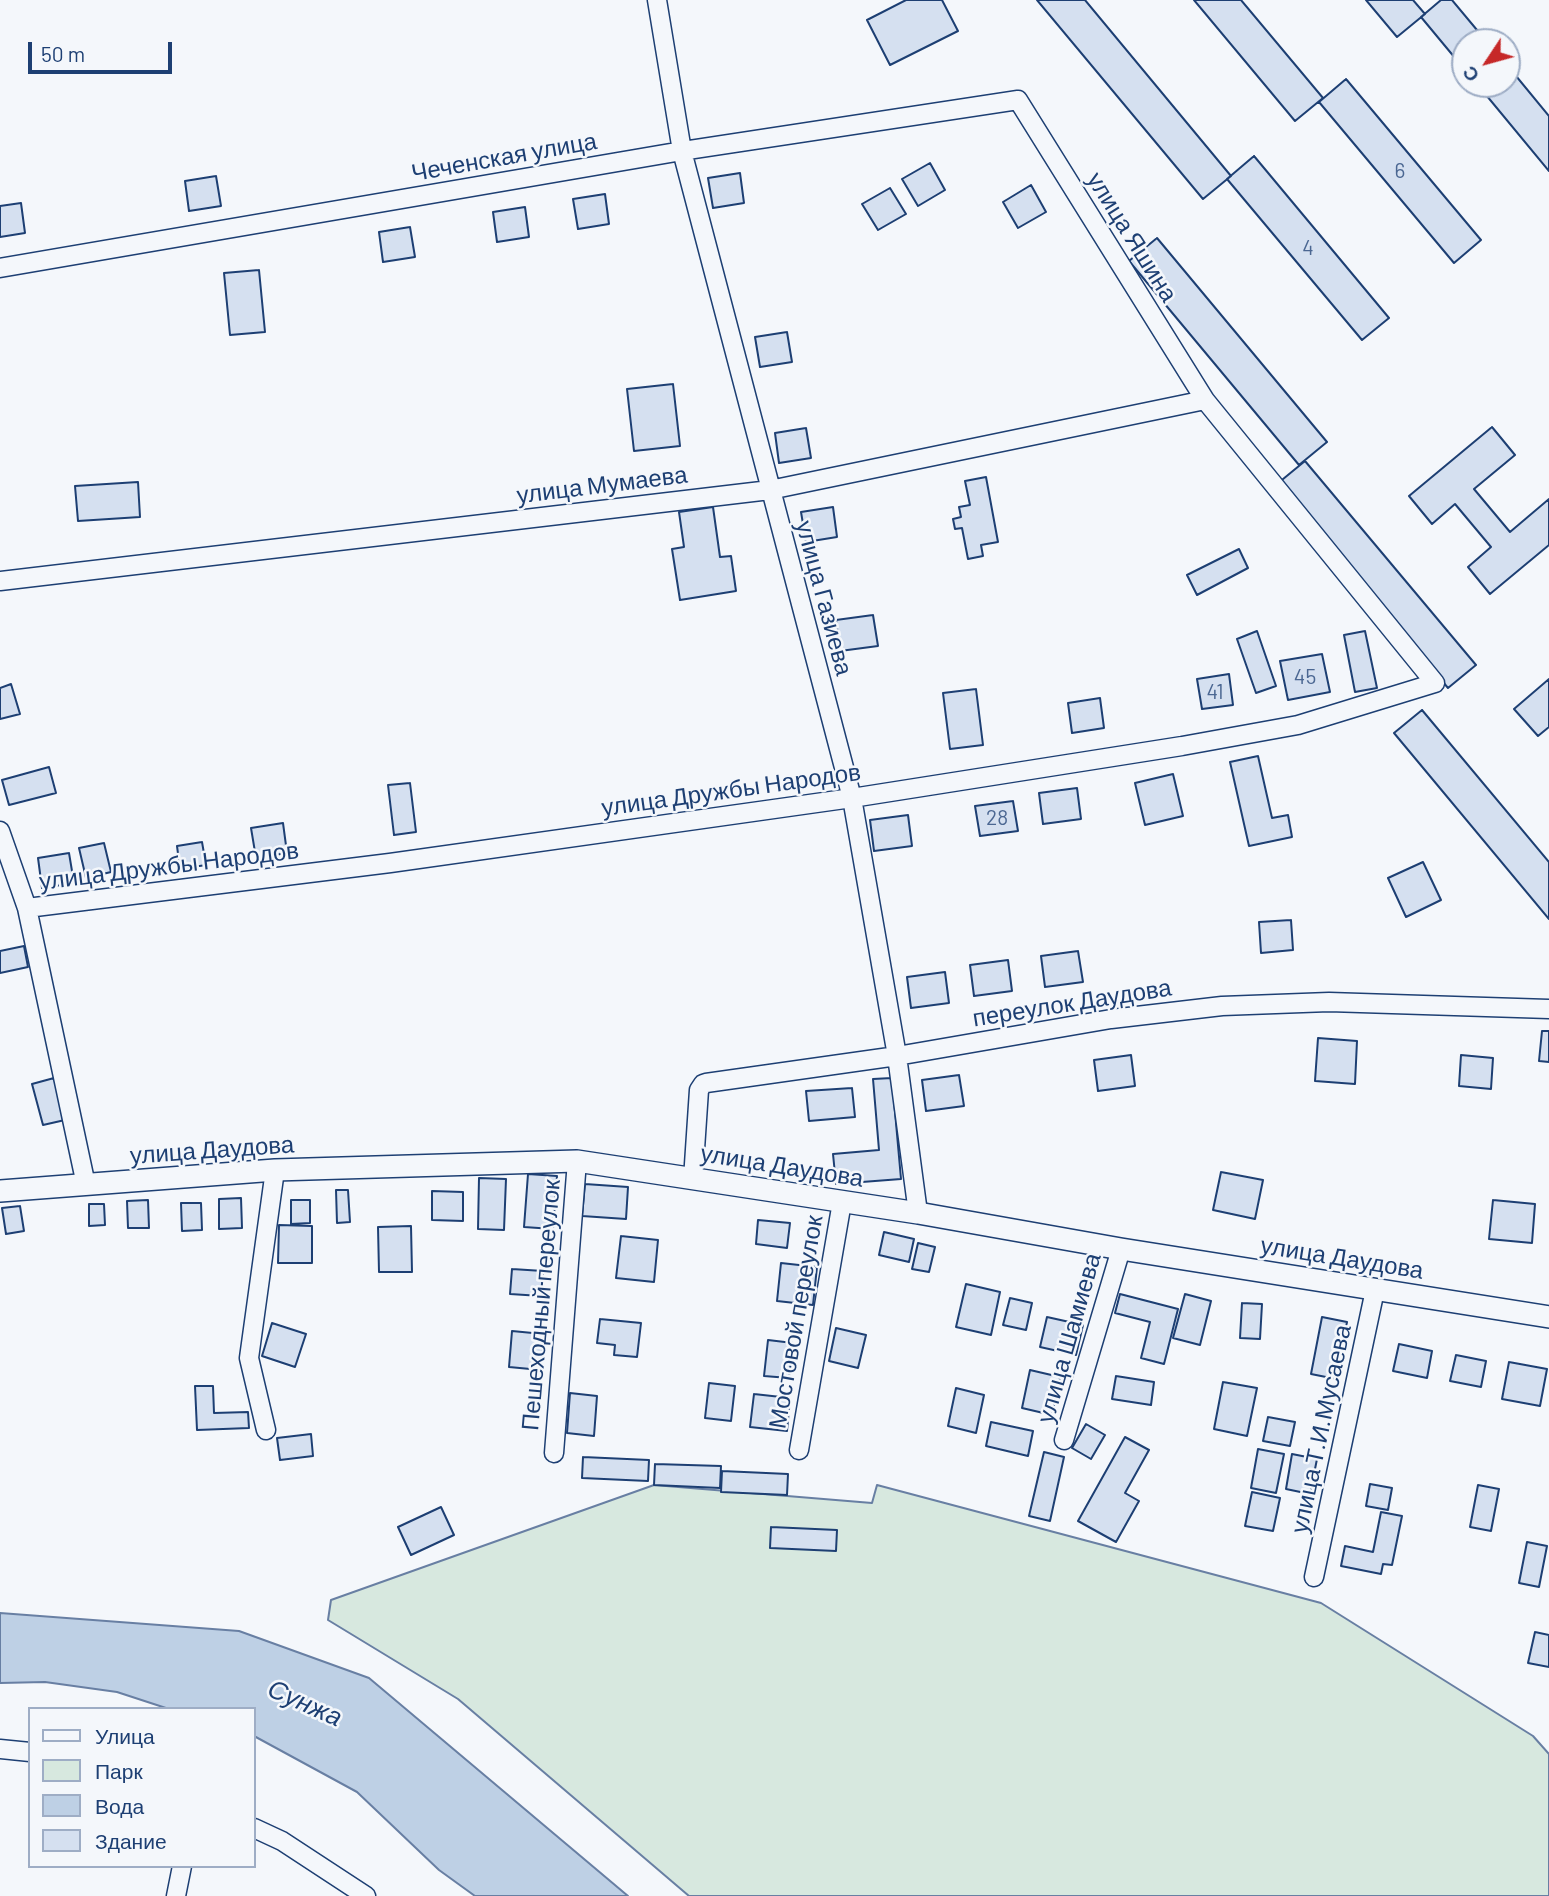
<!DOCTYPE html>
<html>
<head>
<meta charset="utf-8">
<style>
  body { margin:0 }
  #map { position:relative; width:1549px; height:1896px; overflow:hidden; background:#f4f7fb; font-family:Barlow,sans-serif }
  canvas { display:block }
  .legend { position:absolute; left:28px; top:1707px; width:228px; height:161px; box-sizing:border-box; background:#f4f7fb; border:2px solid #9eadc5; margin:0; padding:9px 12px; list-style:none; font-size:21px; color:#1d3f73 }
  .legend li { display:flex; align-items:center; gap:14px; height:35px }
  .legend b { width:35px; border:2px solid #9eadc5 }
  .north { position:absolute; left:1451px; top:28px; width:70px; height:70px; box-sizing:border-box; background:#f4f7fb; border:2px solid #9eadc5; border-radius:50%; rotate:234deg; font-size:19px; font-weight:700; line-height:28px; text-align:center; color:#1d3f73 }
  .north::after { content:''; display:block; margin:auto; width:24px; height:32px; background:#c62828; clip-path:polygon(50% 0,100% 100%,50% 72%,0 100%) }
  .scale { position:absolute; left:28px; top:42px; width:144px; height:32px; box-sizing:border-box; border:4px solid #1d3f73; border-top:0; padding-left:9px; font-size:21px; line-height:24px; white-space:nowrap; color:#1d3f73; -webkit-text-stroke:5px #f4f7fb; paint-order:stroke }
</style>
</head>
<body>
<div id="map">
<canvas width="1549" height="1896"></canvas>
<ul class="legend">
<li><b style="height:9px;background:#f4f7fb"></b>Улица</li>
<li><b style="height:19px;background:#d7e8df"></b>Парк</li>
<li><b style="height:19px;background:#bed0e5"></b>Вода</li>
<li><b style="height:19px;background:#d5e0f0"></b>Здание</li>
</ul>
<div class="north">С</div>
<div class="scale">50 m</div>
</div>
<script>
const g = document.querySelector('canvas').getContext('2d');
g.lineJoin = 'round';
function fill(path, color) {
  g.fillStyle = color;
  g.fill(path, 'evenodd');
}
function shape(rows) {
  const path = new Path2D();
  for (const r of rows) {
    path.moveTo(r[0], r[1]);
    for (let i = 2; i < r.length; i += 2) path.lineTo(r[i], r[i + 1]);
  }
  return path;
}
function trace(path, color, width, dash) {
  g.strokeStyle = color;
  g.lineWidth = width;
  g.lineCap = dash ? 'butt' : 'round';
  g.setLineDash(dash || []);
  g.stroke(path);
}
function write(font, color, halo, rows, align = 'center') {
  g.font = font + ' Barlow,sans-serif';
  g.lineWidth = 5;
  g.setLineDash([]);
  g.textBaseline = 'middle';
  g.strokeStyle = halo;
  g.fillStyle = color;
  for (const [text, x, y, turn = 0] of rows) {
    g.save();
    g.translate(x, y);
    g.rotate((+turn || 0) * Math.PI / 180);
    g.textAlign = isNaN(turn) ? turn : align;
    if (halo) g.strokeText(text, 0, 0);
    g.fillText(text, 0, 0);
    g.restore();
  }
}
const green = shape([
  [654,1485,872,1503,877,1485,1321,1603,1533,1736,1549,1754,1549,1896,689,1896,458,1699,328,1620,331,1600,654,1485]
]);
const water = shape([
  [0,1613,239,1631,369,1678,628,1896,475,1896,439,1870,357,1792,254,1736,254,1709,169,1709,117,1692,45,1682,0,1683,0,1613]
]);
const building = shape([
  [906,0,942,0,958,31,890,65,867,20,906,0],
  [1037,0,1085,0,1231,176,1203,199,1037,0],
  [1194,0,1241,0,1323,98,1295,121,1194,0],
  [1366,0,1413,0,1425,14,1397,37,1366,0],
  [1441,0,1452,0,1487,42,1465,42,1465,70,1421,17,1441,0],
  [1507,65,1549,116,1549,171,1477,84,1507,84,1507,65],
  [1346,79,1481,240,1454,263,1319,102,1346,79],
  [1254,156,1389,318,1362,340,1227,179,1254,156],
  [930,163,945,190,918,206,902,179,930,163],
  [740,173,744,203,713,208,708,178,740,173],
  [216,176,221,206,189,211,185,181,216,176],
  [1031,185,1046,212,1018,228,1003,202,1031,185],
  [890,188,906,214,878,230,862,204,890,188],
  [605,194,609,224,578,229,573,199,605,194],
  [21,203,25,233,0,237,0,206,21,203],
  [525,207,529,237,497,242,493,212,525,207],
  [410,227,415,257,383,262,379,232,410,227],
  [1157,238,1327,442,1299,465,1129,261,1157,238],
  [259,270,265,332,230,335,224,273,259,270],
  [787,332,792,362,760,367,755,337,787,332],
  [673,384,680,446,634,451,627,389,673,384],
  [1492,427,1515,455,1474,489,1510,532,1549,499,1549,545,1490,594,1468,567,1491,547,1455,504,1432,524,1409,496,1492,427],
  [806,428,811,458,779,463,775,433,806,428],
  [1305,461,1476,665,1448,688,1277,484,1305,461],
  [986,477,998,542,981,545,983,556,968,559,962,528,955,529,953,519,961,517,959,507,970,505,965,481,986,477],
  [138,482,140,517,78,521,75,486,138,482],
  [713,507,720,557,731,556,736,591,680,600,672,549,684,547,679,512,713,507],
  [833,507,837,537,806,542,801,512,833,507],
  [1239,549,1248,568,1197,595,1187,575,1239,549],
  [873,615,878,646,840,651,836,620,873,615],
  [1257,631,1276,686,1256,693,1237,639,1257,631],
  [1365,631,1377,688,1355,692,1344,635,1365,631],
  [1322,654,1330,692,1288,700,1280,661,1322,654],
  [1229,674,1233,705,1202,709,1197,679,1229,674],
  [1549,679,1549,727,1538,736,1514,709,1549,679],
  [11,684,20,714,0,719,0,688,11,684],
  [976,689,983,745,950,749,943,693,976,689],
  [1100,698,1104,728,1072,733,1068,703,1100,698],
  [1422,710,1549,862,1549,919,1394,733,1422,710],
  [1258,756,1272,818,1288,815,1292,837,1249,846,1230,762,1258,756],
  [49,767,56,793,9,805,2,780,49,767],
  [1173,774,1183,816,1145,825,1135,783,1173,774],
  [410,783,416,832,394,835,388,785,410,783],
  [1077,788,1081,819,1043,824,1039,793,1077,788],
  [1013,801,1018,831,980,836,975,806,1013,801],
  [908,815,912,846,874,851,870,820,908,815],
  [283,823,287,853,256,858,251,828,283,823],
  [202,842,206,865,180,869,177,846,202,842],
  [104,843,111,872,86,878,79,848,104,843],
  [69,853,74,883,42,888,38,858,69,853],
  [1423,862,1441,900,1406,917,1388,878,1423,862],
  [1291,920,1293,950,1261,953,1259,922,1291,920],
  [24,946,28,967,0,973,0,951,24,946],
  [1078,951,1083,982,1045,987,1041,956,1078,951],
  [1008,960,1012,991,974,996,970,965,1008,960],
  [945,972,949,1003,911,1008,907,977,945,972],
  [1542,1031,1549,1031,1549,1062,1539,1061,1542,1031],
  [1318,1038,1357,1041,1355,1084,1315,1081,1318,1038],
  [1131,1055,1135,1086,1098,1091,1094,1060,1131,1055],
  [1461,1055,1493,1058,1491,1089,1459,1086,1461,1055],
  [959,1075,964,1106,926,1111,922,1080,959,1075],
  [54,1078,65,1120,43,1125,32,1084,54,1078],
  [892,1078,901,1179,836,1184,833,1154,879,1150,873,1079,892,1078],
  [852,1088,855,1117,809,1121,806,1091,852,1088],
  [1221,1172,1263,1180,1255,1219,1213,1210,1221,1172],
  [528,1174,557,1176,553,1229,524,1227,528,1174],
  [479,1178,506,1179,504,1230,478,1229,479,1178],
  [585,1184,628,1187,626,1219,582,1216,585,1184],
  [336,1190,348,1190,350,1222,337,1223,336,1190],
  [432,1191,463,1192,463,1221,432,1220,432,1191],
  [241,1198,242,1228,219,1229,219,1199,241,1198],
  [148,1200,149,1228,128,1228,127,1201,148,1200],
  [291,1200,310,1200,310,1223,291,1224,291,1200],
  [1493,1200,1535,1204,1532,1243,1489,1239,1493,1200],
  [181,1203,201,1203,202,1230,182,1231,181,1203],
  [89,1204,104,1204,105,1225,89,1226,89,1204],
  [20,1206,24,1231,6,1234,2,1208,20,1206],
  [758,1220,790,1223,787,1248,756,1244,758,1220],
  [279,1225,312,1226,312,1263,278,1263,279,1225],
  [411,1226,412,1272,379,1272,378,1227,411,1226],
  [884,1232,914,1239,909,1262,879,1255,884,1232],
  [621,1236,658,1240,654,1282,616,1278,621,1236],
  [918,1243,935,1247,929,1272,912,1269,918,1243],
  [781,1263,817,1267,813,1305,777,1301,781,1263],
  [512,1269,543,1271,541,1296,510,1294,512,1269],
  [966,1284,1000,1292,991,1335,956,1327,966,1284],
  [1120,1294,1178,1309,1164,1364,1141,1358,1150,1322,1115,1313,1120,1294],
  [1185,1294,1211,1301,1200,1345,1173,1338,1185,1294],
  [1010,1298,1032,1303,1026,1330,1003,1325,1010,1298],
  [1242,1303,1262,1304,1260,1339,1240,1338,1242,1303],
  [1047,1317,1083,1325,1076,1355,1040,1347,1047,1317],
  [1322,1317,1347,1322,1336,1379,1311,1374,1322,1317],
  [600,1319,641,1323,637,1357,614,1355,615,1345,597,1343,600,1319],
  [272,1323,306,1334,295,1367,262,1356,272,1323],
  [836,1328,866,1335,858,1368,829,1361,836,1328],
  [512,1331,543,1334,541,1370,509,1367,512,1331],
  [768,1340,793,1343,789,1378,764,1376,768,1340],
  [1399,1344,1432,1351,1427,1378,1393,1371,1399,1344],
  [1456,1355,1486,1361,1481,1387,1450,1381,1456,1355],
  [1509,1362,1547,1369,1540,1406,1502,1399,1509,1362],
  [1030,1370,1060,1377,1052,1415,1022,1408,1030,1370],
  [1116,1376,1154,1382,1151,1405,1112,1399,1116,1376],
  [1223,1382,1257,1388,1247,1436,1214,1429,1223,1382],
  [709,1383,735,1386,731,1421,705,1418,709,1383],
  [195,1386,213,1386,214,1413,248,1412,249,1428,197,1430,195,1386],
  [956,1388,984,1395,976,1433,948,1426,956,1388],
  [570,1393,597,1396,594,1436,567,1433,570,1393],
  [754,1394,790,1398,787,1431,750,1427,754,1394],
  [1268,1417,1295,1422,1290,1446,1263,1441,1268,1417],
  [991,1422,1033,1431,1028,1456,986,1446,991,1422],
  [1086,1424,1105,1435,1091,1459,1072,1448,1086,1424],
  [311,1434,313,1456,280,1460,277,1438,311,1434],
  [1125,1437,1149,1450,1125,1493,1139,1501,1116,1542,1078,1521,1125,1437],
  [1258,1449,1284,1454,1276,1493,1251,1488,1258,1449],
  [1044,1452,1064,1457,1050,1521,1029,1516,1044,1452],
  [1292,1454,1317,1459,1310,1494,1286,1489,1292,1454],
  [583,1457,649,1460,648,1481,582,1478,583,1457],
  [655,1464,721,1466,720,1488,654,1485,655,1464],
  [722,1471,788,1474,787,1495,721,1492,722,1471],
  [1370,1484,1392,1488,1388,1510,1366,1506,1370,1484],
  [1478,1485,1499,1489,1491,1531,1470,1527,1478,1485],
  [1252,1492,1280,1498,1273,1531,1245,1526,1252,1492],
  [441,1507,454,1535,411,1555,398,1527,441,1507],
  [1381,1512,1402,1516,1392,1565,1383,1564,1381,1574,1341,1566,1345,1546,1373,1552,1381,1512],
  [771,1527,837,1530,836,1551,770,1548,771,1527],
  [1527,1542,1547,1546,1539,1587,1519,1583,1527,1542],
  [1535,1632,1549,1635,1549,1667,1528,1663,1535,1632]
]);
const minor = shape([
  [657,0,682,151,852,798,897,1056,918,1213],
  [0,268,682,151,1018,100,1205,400,1435,683,1298,725,1182,746,852,798,390,863,27,908],
  [0,581,770,490,1205,400],
  [0,831,27,908,86,1185],
  [693,1179,699,1090,703,1084,706,1083,897,1056,1111,1019,1222,1006,1329,1002,1549,1009],
  [266,1430,249,1358,275,1170],
  [1064,1440,1121,1249],
  [799,1450,842,1202],
  [554,1453,577,1161],
  [1314,1577,1375,1290],
  [0,1749,30,1752],
  [254,1828,282,1841,366,1896],
  [176,1896,182,1866]
]);
const tertiary = shape([
  [0,1191,275,1170,577,1161,918,1213,1121,1249,1549,1317]
]);
const numberNames = [
  ["6",1400,171],
  ["4",1308,248],
  ["45",1305,677],
  ["41",1215,692],
  ["28",997,818]
];
const streetNames = [
  ["Чеченская улица",504,157,-10],
  ["улица Яшина",1132,237,58],
  ["улица Мумаева",602,485,-7],
  ["улица Газиева",824,598,75],
  ["улица Дружбы Народов",731,790,-8],
  ["улица Дружбы Народов",169,866,-7],
  ["переулок Даудова",1072,1003,-9],
  ["улица Даудова",212,1150,-4],
  ["улица Даудова",782,1166,9],
  ["улица Даудова",1342,1258,9],
  ["Пешеходный переулок",541,1305,-85],
  ["Мостовой переулок",796,1322,-80],
  ["улица Шамиева",1069,1338,-74],
  ["улица Т.И.Мусаева",1321,1429,-78]
];
const waterNames = [
  ["Сунжа",305,1703,24]
];
fill(green, '#d7e8df');
trace(green, '#687fa3', 2);
fill(water, '#bed0e5');
trace(water, '#687fa3', 2);
fill(building, '#d5e0f0');
trace(building, '#1d3f73', 2);
trace(minor, '#1d3f73', 21);
trace(tertiary, '#1d3f73', 24);
trace(minor, '#f4f7fb', 18);
trace(tertiary, '#f4f7fb', 21);
write('21px', '#4b6792', null, numberNames);
write('24px', '#1d3f73', '#f4f7fb', streetNames);
write('italic 26px', '#1d3f73', '#f4f7fb', waterNames);
</script>
</body>
</html>
